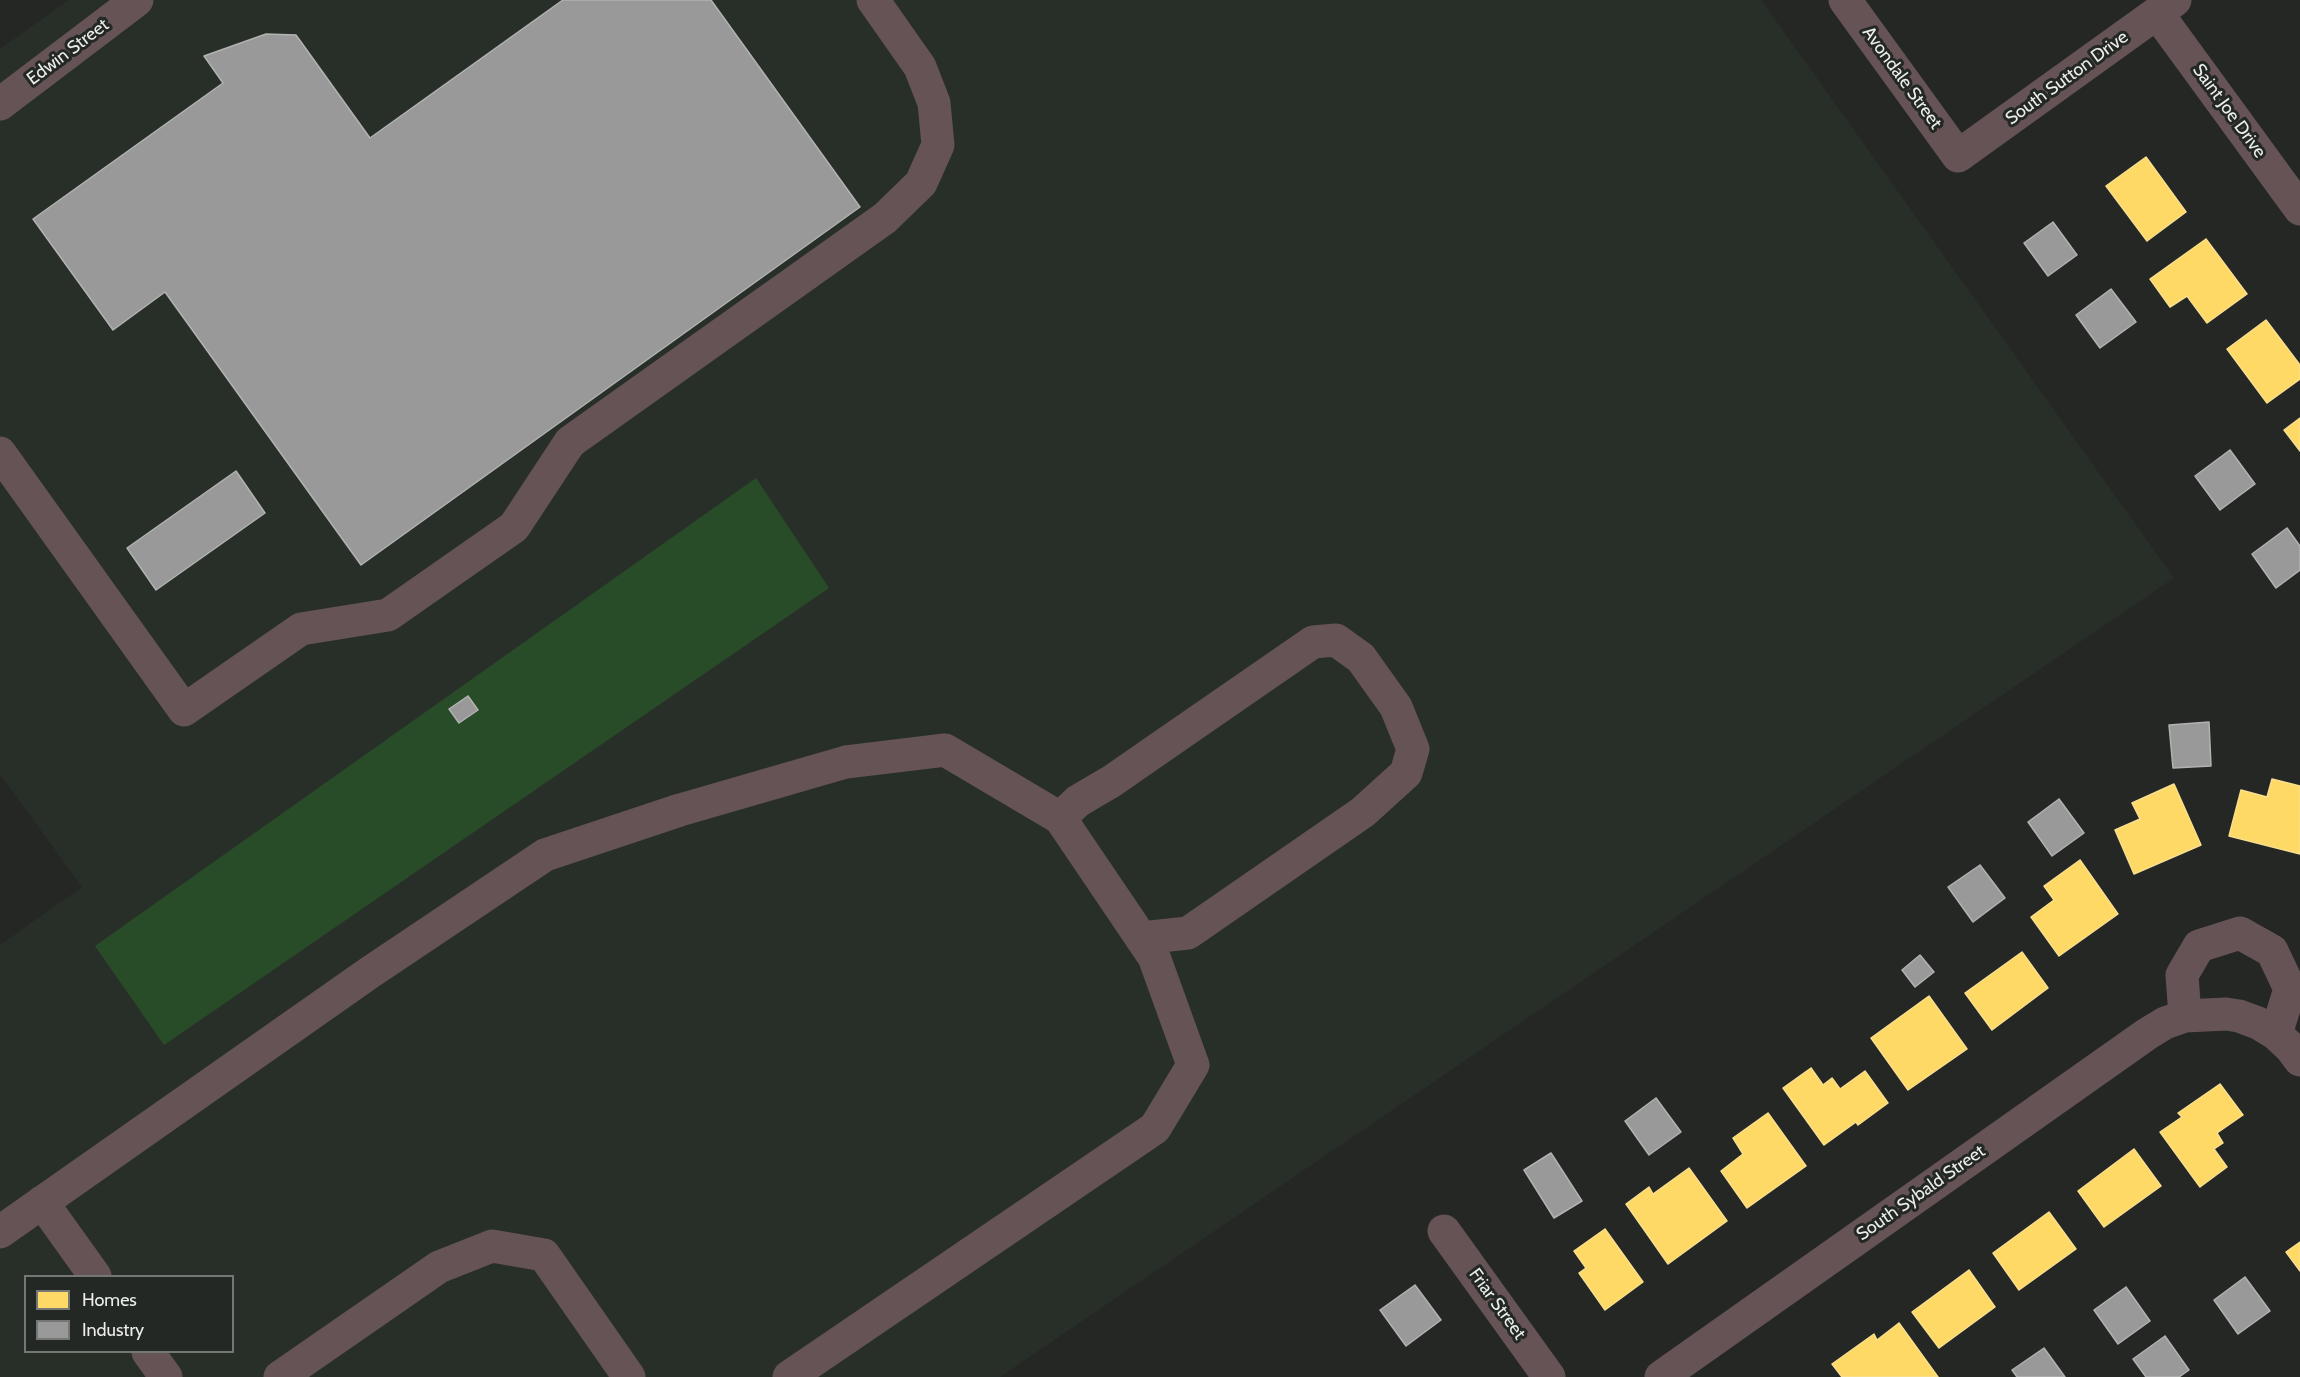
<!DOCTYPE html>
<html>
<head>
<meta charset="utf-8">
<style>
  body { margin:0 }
  #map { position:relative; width:2300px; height:1377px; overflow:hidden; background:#252725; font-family:Cabin,sans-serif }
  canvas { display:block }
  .legend { position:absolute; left:24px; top:1275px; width:210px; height:78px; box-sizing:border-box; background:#242824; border:2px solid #747774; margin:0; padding:8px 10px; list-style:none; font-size:18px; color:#ebeeeb }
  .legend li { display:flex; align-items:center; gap:12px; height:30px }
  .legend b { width:30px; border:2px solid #747774 }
</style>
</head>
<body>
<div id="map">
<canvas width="2300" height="1377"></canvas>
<ul class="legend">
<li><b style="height:16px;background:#ffd966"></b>Homes</li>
<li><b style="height:16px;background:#999"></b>Industry</li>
</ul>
</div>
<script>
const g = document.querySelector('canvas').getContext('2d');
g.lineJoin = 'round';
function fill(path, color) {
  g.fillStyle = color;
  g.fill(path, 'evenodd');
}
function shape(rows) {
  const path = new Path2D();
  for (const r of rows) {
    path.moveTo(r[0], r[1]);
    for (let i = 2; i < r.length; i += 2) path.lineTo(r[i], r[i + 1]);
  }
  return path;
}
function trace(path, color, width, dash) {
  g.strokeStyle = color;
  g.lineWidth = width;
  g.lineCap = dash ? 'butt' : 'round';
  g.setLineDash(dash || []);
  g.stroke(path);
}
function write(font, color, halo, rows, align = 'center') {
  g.font = font + ' Cabin,sans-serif';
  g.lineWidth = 6;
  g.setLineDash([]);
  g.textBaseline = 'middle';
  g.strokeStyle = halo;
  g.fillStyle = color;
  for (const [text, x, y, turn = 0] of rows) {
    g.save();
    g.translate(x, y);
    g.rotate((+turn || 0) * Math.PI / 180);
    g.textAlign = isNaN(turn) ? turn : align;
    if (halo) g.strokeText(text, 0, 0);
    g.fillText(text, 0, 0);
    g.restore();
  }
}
const built = shape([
  [69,0,1761,0,2174,578,1000,1377,0,1377,0,945,82,887,0,774,0,49],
  [26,1276,232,1276,232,1352,26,1352]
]);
const green = shape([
  [756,478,829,588,164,1045,95,946]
]);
const homes = shape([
  [2146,157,2186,212,2147,241,2106,186,2146,157],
  [2206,239,2247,294,2207,323,2187,296,2170,307,2150,279,2206,239],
  [2266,320,2300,365,2300,379,2267,403,2227,349,2266,320],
  [2300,418,2300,451,2284,430,2300,418],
  [2272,779,2300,786,2300,854,2229,836,2241,790,2267,797,2272,779],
  [2174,784,2201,845,2134,874,2115,830,2140,819,2132,803,2174,784],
  [2080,860,2118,914,2059,956,2031,917,2054,900,2044,886,2080,860],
  [2022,952,2048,988,1992,1030,1965,993,2022,952],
  [1929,996,1967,1049,1908,1090,1871,1038,1929,996],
  [1811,1068,1823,1085,1832,1078,1840,1089,1865,1071,1888,1103,1858,1125,1856,1122,1824,1145,1783,1088,1811,1068],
  [2220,1084,2243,1115,2217,1133,2223,1143,2214,1149,2227,1167,2200,1187,2160,1132,2182,1117,2178,1113,2220,1084],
  [1768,1113,1806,1166,1747,1208,1721,1171,1743,1154,1733,1138,1768,1113],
  [2134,1149,2161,1186,2104,1227,2078,1191,2134,1149],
  [1689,1168,1727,1221,1668,1264,1626,1204,1649,1187,1653,1194,1689,1168],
  [2049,1212,2076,1249,2019,1290,1993,1253,2049,1212],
  [1605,1229,1643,1282,1605,1310,1579,1273,1586,1268,1574,1251,1605,1229],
  [2300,1242,2300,1271,2286,1252,2300,1242],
  [1969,1270,1995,1307,1939,1348,1912,1312,1969,1270],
  [1899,1323,1938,1377,1842,1377,1832,1364,1874,1334,1877,1340,1899,1323]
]);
const industry = shape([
  [563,0,711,0,860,207,361,565,165,292,113,330,33,219,223,83,204,56,266,34,296,35,370,138,563,0],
  [2053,222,2077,255,2048,276,2024,243,2053,222],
  [2111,289,2136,322,2100,348,2076,315,2111,289],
  [2230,450,2255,484,2220,510,2195,476,2230,450],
  [236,471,265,513,156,590,127,548,236,471],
  [2287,528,2300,546,2300,570,2276,588,2252,554,2287,528],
  [468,696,478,710,459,723,449,709,468,696],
  [2209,722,2211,766,2173,768,2169,725,2209,722],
  [2059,799,2084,833,2052,856,2028,822,2059,799],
  [1980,865,2005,898,1973,922,1948,887,1980,865],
  [1920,955,1934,972,1915,987,1902,970,1920,955],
  [1656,1098,1681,1132,1649,1155,1625,1121,1656,1098],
  [1551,1153,1582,1201,1554,1218,1524,1170,1551,1153],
  [2245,1277,2270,1311,2238,1334,2214,1300,2245,1277],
  [1415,1285,1441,1320,1406,1346,1380,1310,1415,1285],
  [2126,1287,2150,1321,2118,1344,2094,1310,2126,1287],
  [2165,1336,2189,1370,2179,1377,2146,1377,2133,1359,2165,1336],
  [2044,1348,2065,1377,2017,1377,2012,1370,2044,1348]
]);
const minor = shape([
  [1845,0,1958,156,2175,0],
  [2157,13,2300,209],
  [0,104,137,0],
  [0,453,184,710,301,629,388,615,514,527,570,442,885,218,921,183,938,145,934,103,920,67,873,0],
  [1060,818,1078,801,1112,781,1161,747,1313,642,1336,640,1361,658,1396,707,1413,749,1406,773,1363,812,1188,933,1141,938],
  [2185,1016,2182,975,2199,946,2240,933,2272,951,2290,989,2276,1034],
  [42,1202,95,1276],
  [1444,1231,1549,1377],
  [0,1232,369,973,545,855,680,810,846,762,945,750,1060,818,1154,957,1193,1065,1155,1128,789,1377],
  [148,1352,166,1377],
  [280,1377,439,1267,492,1246,544,1255,629,1377],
  [1661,1377,2147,1034,2165,1023,2185,1016,2226,1014,2239,1016,2258,1023,2276,1034,2291,1048,2300,1060]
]);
const streetNames = [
  ["Edwin Street",68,52,-37],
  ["Avondale Street",1902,78,54],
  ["South Sutton Drive",2067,78,-36],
  ["Saint Joe Drive",2229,111,54],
  ["South Sybald Street",1921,1193,-35],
  ["Friar Street",1497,1304,54]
];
fill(built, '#282f28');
fill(green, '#294c28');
fill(homes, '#ffd966');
trace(homes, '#f9df8e', 1.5);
fill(industry, '#999');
trace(industry, '#b2b2b2', 1.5);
trace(minor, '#655356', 33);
write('18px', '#ebeeeb', '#242824', streetNames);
</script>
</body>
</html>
